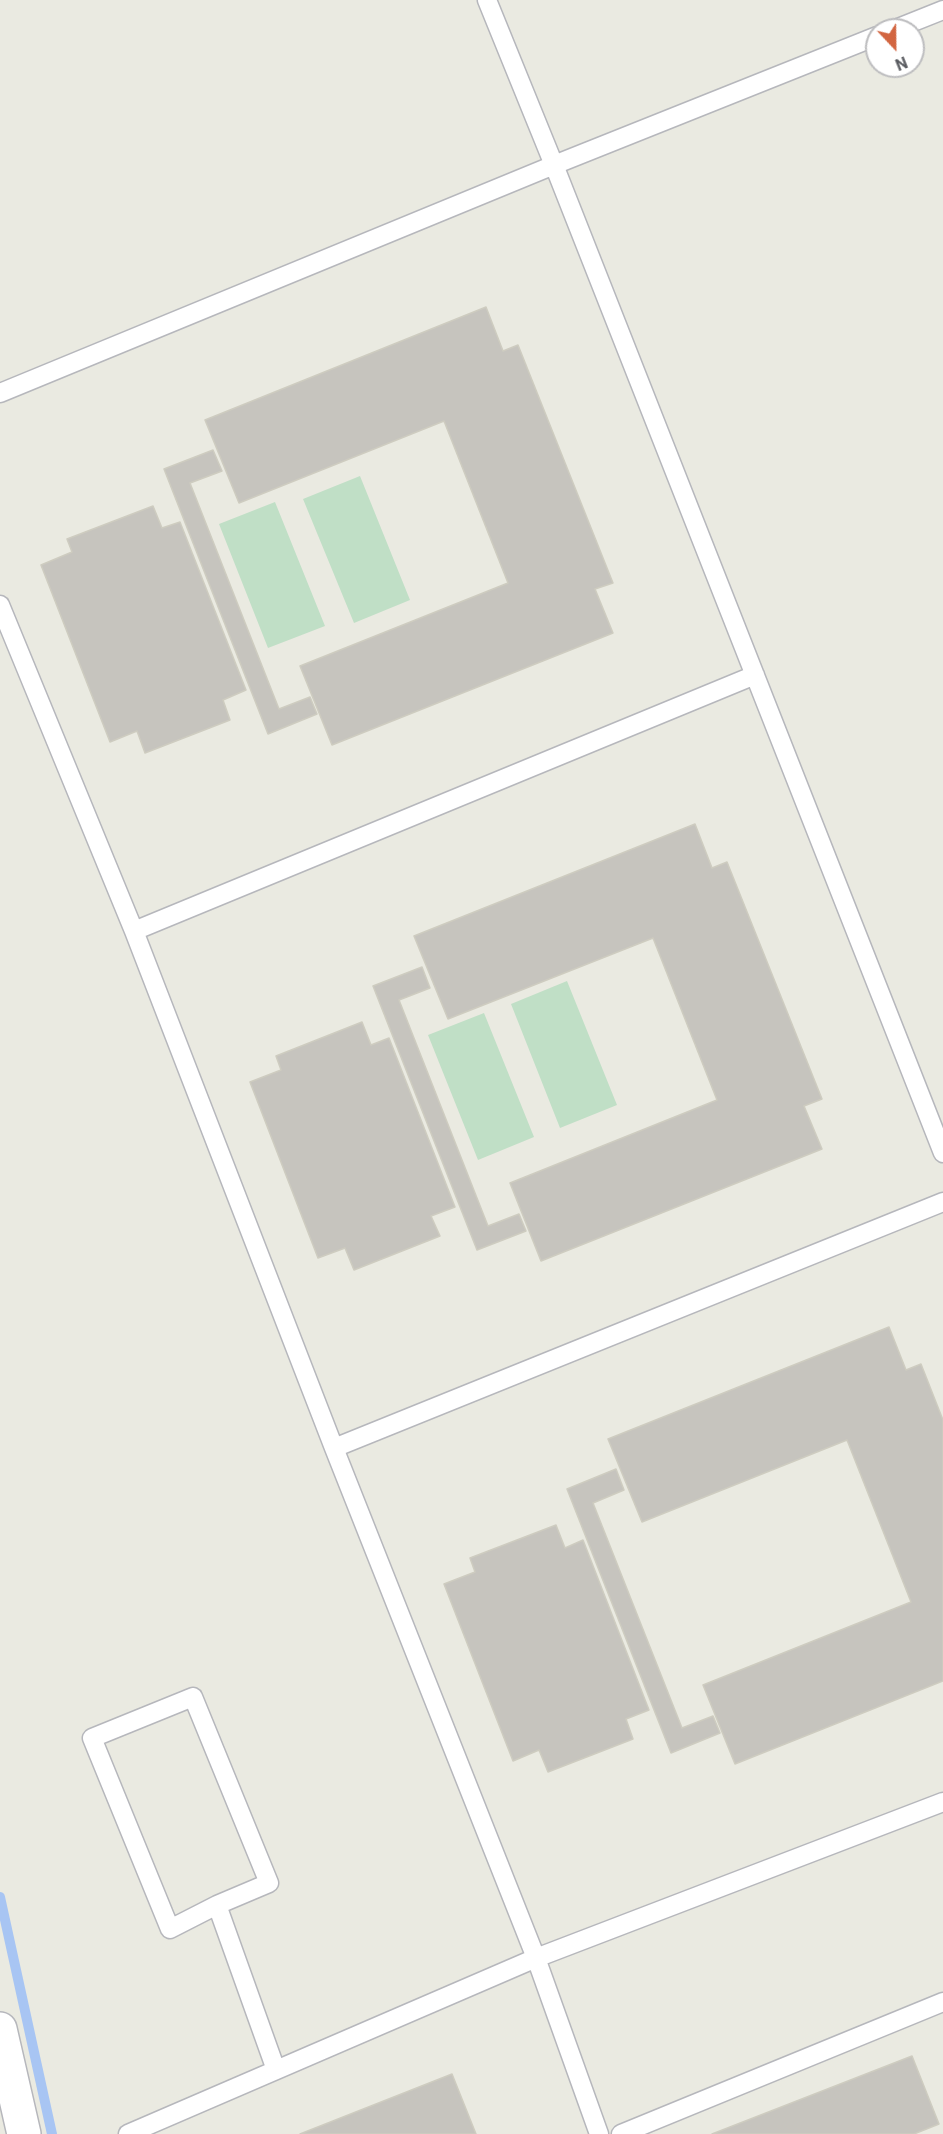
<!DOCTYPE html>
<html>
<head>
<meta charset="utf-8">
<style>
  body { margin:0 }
  #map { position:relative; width:943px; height:2134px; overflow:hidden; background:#eaeae1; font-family:Roboto,sans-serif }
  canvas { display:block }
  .north { position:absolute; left:865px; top:18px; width:60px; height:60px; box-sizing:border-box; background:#fff; border:2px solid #bdbdbf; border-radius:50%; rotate:158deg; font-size:16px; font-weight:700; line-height:24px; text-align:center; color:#595b60 }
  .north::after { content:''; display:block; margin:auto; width:21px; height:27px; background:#d26540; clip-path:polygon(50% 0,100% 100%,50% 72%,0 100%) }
</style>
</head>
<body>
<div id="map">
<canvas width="943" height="2134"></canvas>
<div class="north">N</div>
</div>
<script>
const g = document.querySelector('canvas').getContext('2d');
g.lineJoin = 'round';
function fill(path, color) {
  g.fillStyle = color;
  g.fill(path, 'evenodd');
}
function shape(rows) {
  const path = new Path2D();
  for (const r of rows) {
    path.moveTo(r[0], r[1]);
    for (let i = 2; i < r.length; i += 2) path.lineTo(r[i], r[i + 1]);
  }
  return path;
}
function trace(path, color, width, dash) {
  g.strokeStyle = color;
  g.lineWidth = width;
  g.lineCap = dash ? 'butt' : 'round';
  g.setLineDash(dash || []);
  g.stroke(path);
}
const green = shape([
  [360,476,410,600,354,623,303,499],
  [275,502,325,626,268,648,219,524],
  [567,981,617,1105,560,1128,511,1004],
  [484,1013,534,1137,478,1160,428,1035]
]);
const stream = shape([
  [0,1897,52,2134]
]);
const building = shape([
  [486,307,503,351,518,345,613,583,595,589,613,633,332,745,300,666,508,583,444,421,239,503,205,420,486,307],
  [213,450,222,471,190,483,279,709,310,697,317,714,268,734,164,469,213,450],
  [153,506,162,528,180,522,246,690,223,700,230,720,145,753,137,731,110,742,41,565,72,552,67,539,153,506],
  [695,824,712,868,727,862,822,1099,804,1106,822,1149,541,1261,510,1183,717,1100,653,938,448,1019,414,936,695,824],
  [422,967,430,988,399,1000,488,1226,519,1214,526,1231,477,1250,373,986,422,967],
  [362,1022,371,1045,389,1038,455,1207,431,1216,440,1236,354,1270,345,1248,318,1258,250,1082,281,1070,276,1056,362,1022],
  [889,1327,906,1370,921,1364,943,1420,943,1681,735,1764,703,1685,911,1602,847,1440,642,1522,608,1439,889,1327],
  [616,1469,624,1490,593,1503,682,1728,713,1716,720,1733,671,1753,567,1489,616,1469],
  [556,1525,565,1548,583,1540,649,1710,626,1719,633,1739,548,1772,539,1750,513,1761,444,1584,475,1572,470,1558,556,1525],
  [912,2056,939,2124,914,2134,712,2134,912,2056],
  [452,2074,476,2134,300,2134,452,2074]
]);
const lane = shape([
  [487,0,554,165,943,1153],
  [893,30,943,10],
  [0,393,554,165,877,36],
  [0,605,134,931,334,1448,536,1958,599,2134],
  [134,931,755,675],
  [334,1448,943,1202],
  [193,1697,269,1883,217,1905,170,1929,92,1738,193,1697],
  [217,1905,276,2070],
  [128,2134,536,1958,943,1802],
  [621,2134,943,2002]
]);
const street = shape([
  [0,2029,24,2134]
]);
fill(green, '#c0dfc6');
trace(stream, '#a8c5f3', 10);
fill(building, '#c6c4be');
trace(building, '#ceccc0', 1.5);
trace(lane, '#b6b7bc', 21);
trace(street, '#b6b7bc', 36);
trace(lane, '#fff', 18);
trace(street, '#fff', 33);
</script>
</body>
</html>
